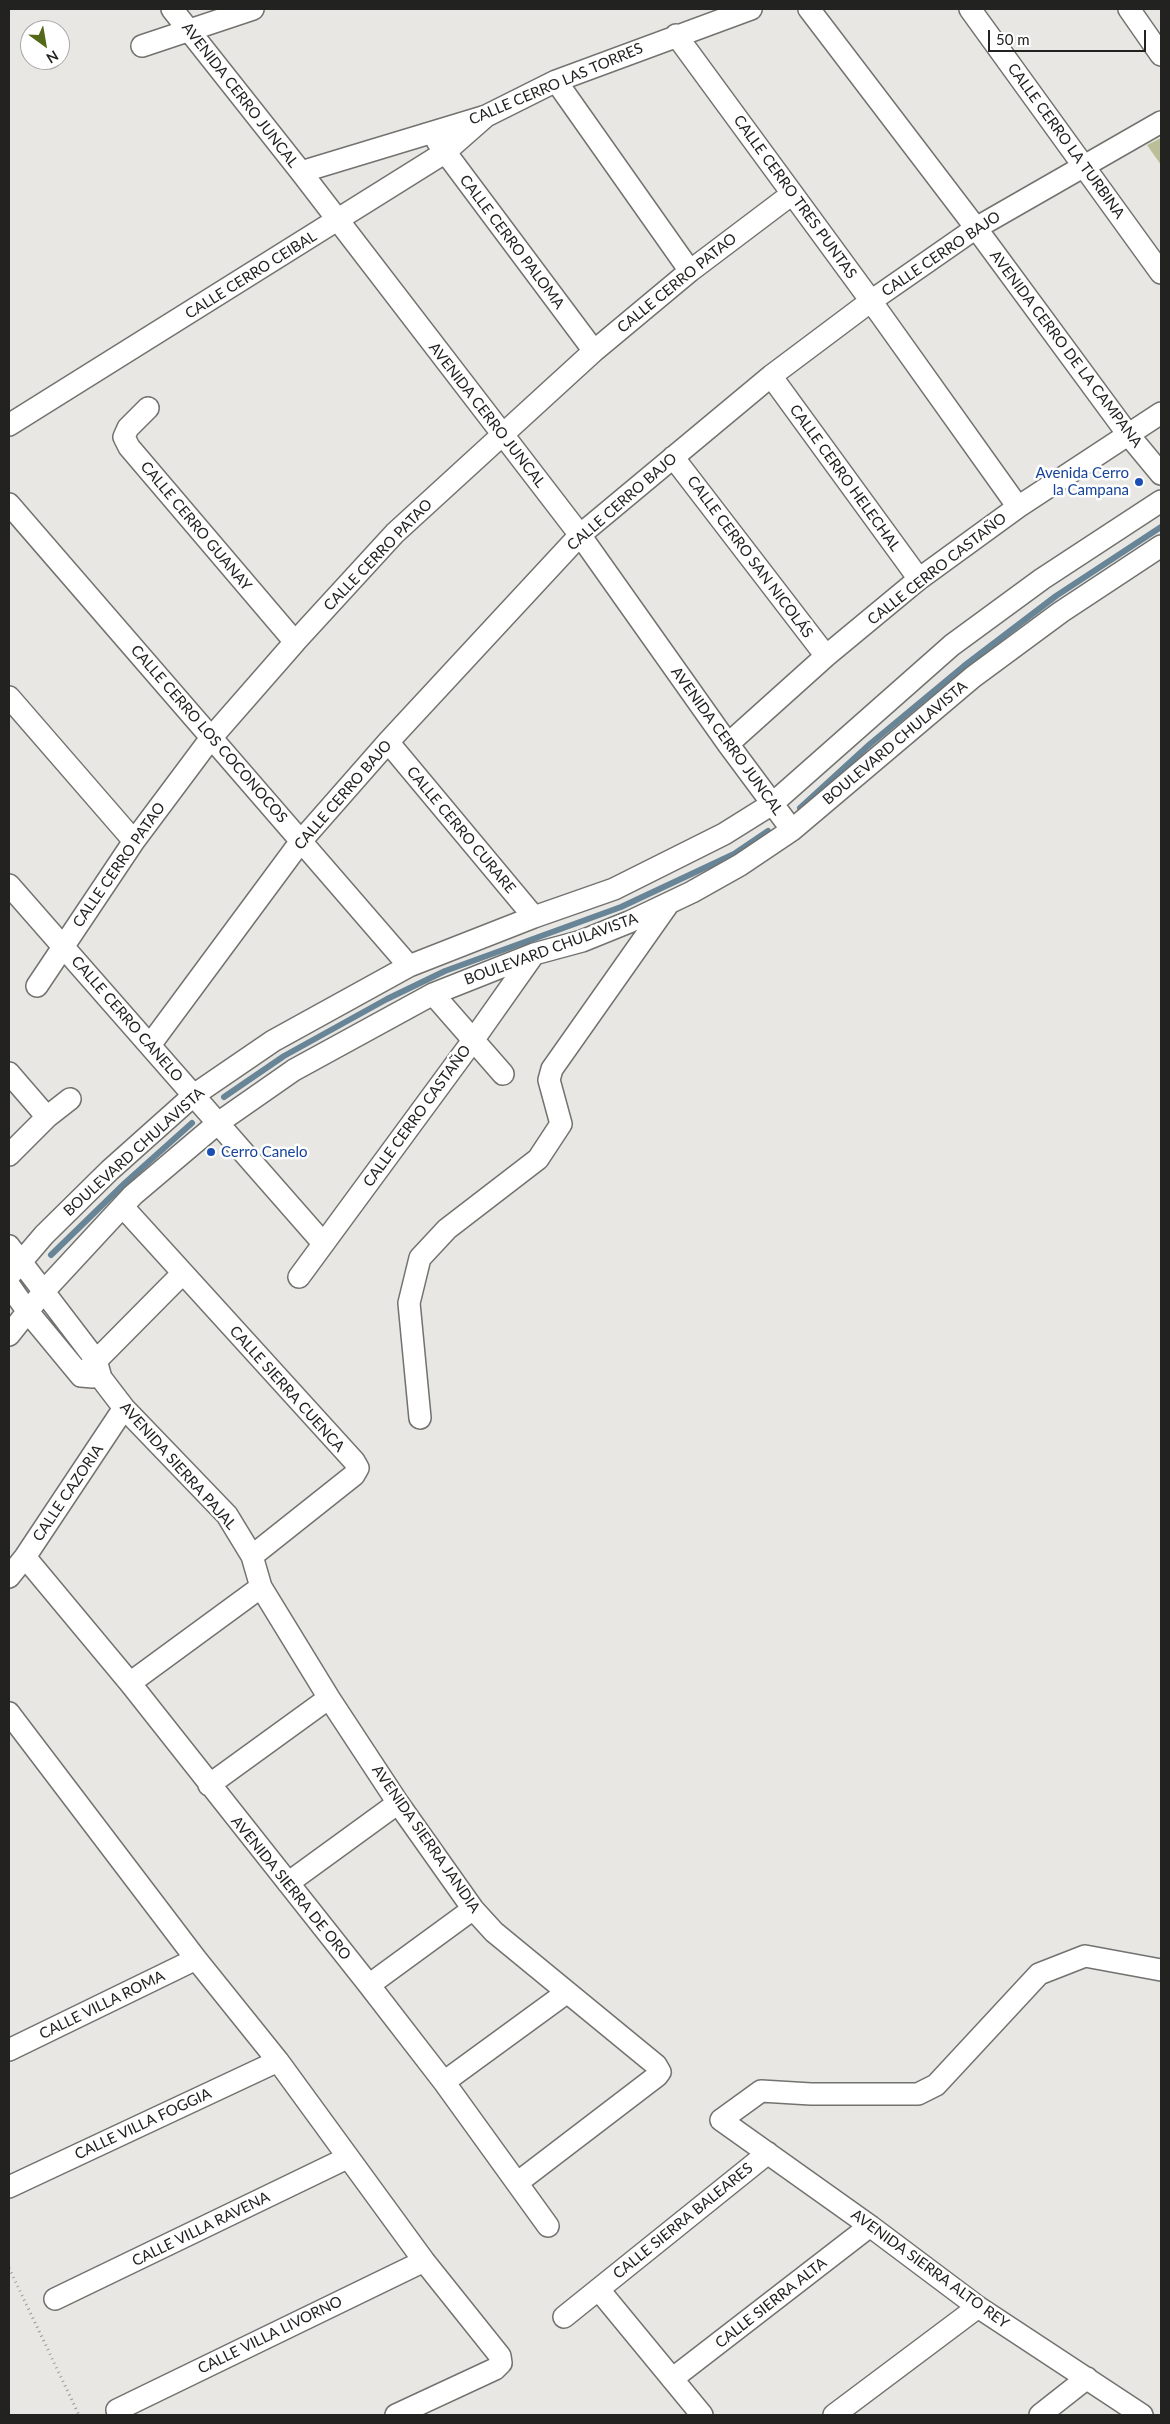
<!DOCTYPE html>
<html>
<head>
<meta charset="utf-8">
<style>
  body { margin:0 }
  #map { position:relative; width:1170px; height:2424px; overflow:hidden; background:#e8e7e4; font-family:Lato,sans-serif }
  canvas { display:block }
  .frame { position:absolute; inset:0; border:10px solid #222221; pointer-events:none }
  .north { position:absolute; left:20px; top:20px; width:50px; height:50px; box-sizing:border-box; background:#fff; border:1px solid #a7a7a6; border-radius:50%; rotate:148deg; font-size:14px; font-weight:700; line-height:20px; text-align:center; color:#222221 }
  .north::after { content:''; display:block; margin:auto; width:18px; height:22px; background:#546917; clip-path:polygon(50% 0,100% 100%,50% 72%,0 100%) }
  .scale { position:absolute; left:988px; top:30px; width:158px; height:22px; box-sizing:border-box; border:2px solid #222221; border-top:0; padding-left:6px; font-size:15px; line-height:18px; white-space:nowrap; color:#222221; -webkit-text-stroke:4px #fff; paint-order:stroke }
</style>
</head>
<body>
<div id="map">
<canvas width="1170" height="2424"></canvas>
<div class="frame"></div>
<div class="north">N</div>
<div class="scale">50 m</div>
</div>
<script>
const g = document.querySelector('canvas').getContext('2d');
g.lineJoin = 'round';
function fill(path, color) {
  g.fillStyle = color;
  g.fill(path, 'evenodd');
}
function shape(rows) {
  const path = new Path2D();
  for (const r of rows) {
    path.moveTo(r[0], r[1]);
    for (let i = 2; i < r.length; i += 2) path.lineTo(r[i], r[i + 1]);
  }
  return path;
}
function trace(path, color, width, dash) {
  g.strokeStyle = color;
  g.lineWidth = width;
  g.lineCap = dash ? 'butt' : 'round';
  g.setLineDash(dash || []);
  g.stroke(path);
}
function write(font, color, halo, rows, align = 'center') {
  g.font = font + ' Lato,sans-serif';
  g.lineWidth = 5;
  g.setLineDash([]);
  g.textBaseline = 'middle';
  g.strokeStyle = halo;
  g.fillStyle = color;
  for (const [text, x, y, turn = 0] of rows) {
    g.save();
    g.translate(x, y);
    g.rotate((+turn || 0) * Math.PI / 180);
    g.textAlign = isNaN(turn) ? turn : align;
    if (halo) g.strokeText(text, 0, 0);
    g.fillText(text, 0, 0);
    g.restore();
  }
}
const green = shape([
  [1161,138,1161,165,1147,145]
]);
const stream = shape([
  [800,808,870,744,964,666,1056,596,1161,527],
  [224,1097,284,1056,387,999,445,971,621,907,734,854,768,831],
  [51,1255,125,1183,192,1123]
]);
const path = shape([
  [9,2268,79,2415]
]);
const minor = shape([
  [172,9,301,172,580,535,728,744,792,830],
  [809,9,976,228,1127,433,1161,474],
  [970,9,1161,273],
  [1129,9,1161,55],
  [676,35,871,301,1018,507],
  [142,46,253,9],
  [556,81,690,271],
  [437,141,594,351],
  [301,172,486,116,556,81,751,9],
  [771,376,919,579],
  [148,408,128,428,124,437,129,447,295,642],
  [9,425,444,153,486,116],
  [673,457,826,656],
  [9,504,409,966],
  [9,697,134,841],
  [388,742,534,917],
  [728,744,826,656,919,579,1018,507,1161,413],
  [9,885,323,1243],
  [37,986,134,841,211,738,295,642,395,533,594,351,690,271,792,194],
  [433,994,503,1074],
  [150,1045,301,841,388,742,580,535,771,376,871,301,976,228,1161,122],
  [9,1073,47,1117],
  [9,1155,47,1117,70,1099],
  [123,1207,354,1461,358,1468,354,1475,252,1556],
  [9,1246,96,1360,101,1378,124,1408,227,1515,252,1556,261,1587,329,1698,398,1803,473,1909,494,1932,656,2065,660,2072,657,2076,517,2183],
  [9,1276,44,1235,110,1170,194,1095,273,1041,409,966,534,917,614,889,724,834,772,804,952,645,1042,579,1161,501],
  [299,1277,474,1039,534,954],
  [9,1285,28,1312,81,1376,93,1377],
  [9,1335,44,1291,133,1195,218,1123,294,1070,433,994,534,954,582,941,629,922,692,892,740,865,792,830,973,677,1061,612,1161,546],
  [81,1376,182,1274],
  [420,1418,409,1303,420,1258,447,1229,538,1159,561,1124,549,1080,552,1069,669,903],
  [25,1557,130,1683,369,1985,444,2082,548,2226],
  [9,1577,25,1557,124,1408],
  [130,1683,261,1587],
  [9,1713,196,1959,278,2061,424,2261,500,2356,501,2363,495,2369,396,2415],
  [209,1785,329,1698],
  [288,1883,398,1803],
  [369,1985,473,1909],
  [9,2050,196,1959],
  [444,2082,566,1993],
  [9,2187,278,2061],
  [599,2290,702,2415],
  [55,2299,347,2158],
  [564,2317,768,2153],
  [672,2379,870,2226],
  [117,2410,424,2261],
  [834,2415,978,2307],
  [1040,2415,1087,2378],
  [1142,2415,978,2307,870,2226,721,2120,761,2091,811,2094,918,2094,936,2085,1039,1974,1085,1956,1161,1970]
]);
const markers = [
  [1139,482,5,"#1a4fb4"],
  [211,1152,5,"#1a4fb4"]
];
const streetNames = [
  ["CALLE CERRO LAS TORRES",556,84,-23],
  ["AVENIDA CERRO JUNCAL",240,95,52],
  ["CALLE CERRO LA TURBINA",1066,141,54],
  ["CALLE CERRO TRES PUNTAS",795,197,54],
  ["CALLE CERRO PALOMA",512,242,53],
  ["CALLE CERRO BAJO",941,254,-34],
  ["CALLE CERRO CEIBAL",251,275,-32],
  ["CALLE CERRO PATAO",677,283,-39],
  ["AVENIDA CERRO DE LA CAMPANA",1066,349,53],
  ["AVENIDA CERRO JUNCAL",487,415,52],
  ["CALLE CERRO HELECHAL",845,478,54],
  ["CALLE CERRO BAJO",622,502,-41],
  ["CALLE CERRO GUANAY",196,526,50],
  ["CALLE CERRO PATAO",378,555,-46],
  ["CALLE CERRO SAN NICOLÁS",750,557,53],
  ["CALLE CERRO CASTAÑO",937,569,-38],
  ["CALLE CERRO LOS COCONOCOS",209,734,49],
  ["AVENIDA CERRO JUNCAL",727,741,54],
  ["BOULEVARD CHULAVISTA",895,743,-40],
  ["CALLE CERRO BAJO",343,795,-49],
  ["CALLE CERRO CURARE",461,830,50],
  ["CALLE CERRO PATAO",119,865,-55],
  ["BOULEVARD CHULAVISTA",551,949,-20],
  ["CALLE CERRO CANELO",127,1019,49],
  ["CALLE CERRO CASTAÑO",417,1116,-54],
  ["BOULEVARD CHULAVISTA",134,1152,-42],
  ["CALLE SIERRA CUENCA",287,1389,48],
  ["AVENIDA SIERRA PAJAL",178,1466,48],
  ["CALLE CAZORIA",68,1493,-56],
  ["AVENIDA SIERRA JANDIA",426,1839,55],
  ["AVENIDA SIERRA DE ORO",291,1888,51],
  ["CALLE VILLA ROMA",102,2005,-26],
  ["CALLE VILLA FOGGIA",143,2124,-25],
  ["CALLE SIERRA BALEARES",683,2221,-39],
  ["CALLE VILLA RAVENA",201,2229,-26],
  ["AVENIDA SIERRA ALTO REY",930,2269,36],
  ["CALLE SIERRA ALTA",771,2303,-38],
  ["CALLE VILLA LIVORNO",270,2335,-26]
];
const transitNames = [
  ["Avenida Cerro",1129,473],
  ["la Campana",1129,490],
  ["Cerro Canelo",221,1152,"left"]
];
fill(green, '#bbbf98');
trace(stream, '#688597', 6);
trace(minor, '#72726f', 24);
trace(path, '#9b9a98', 3, [1, 4]);
trace(minor, '#fff', 21);
for (const [x, y, r, color] of markers) {
  const dot = new Path2D();
  dot.arc(x, y, r, 0, 2 * Math.PI);
  g.fillStyle = color;
  g.fill(dot);
  trace(dot, '#fff', 2);
}
write('15px', '#222221', '#fff', streetNames);
write('15px', '#164399', '#fff', transitNames, 'right');
</script>
</body>
</html>
